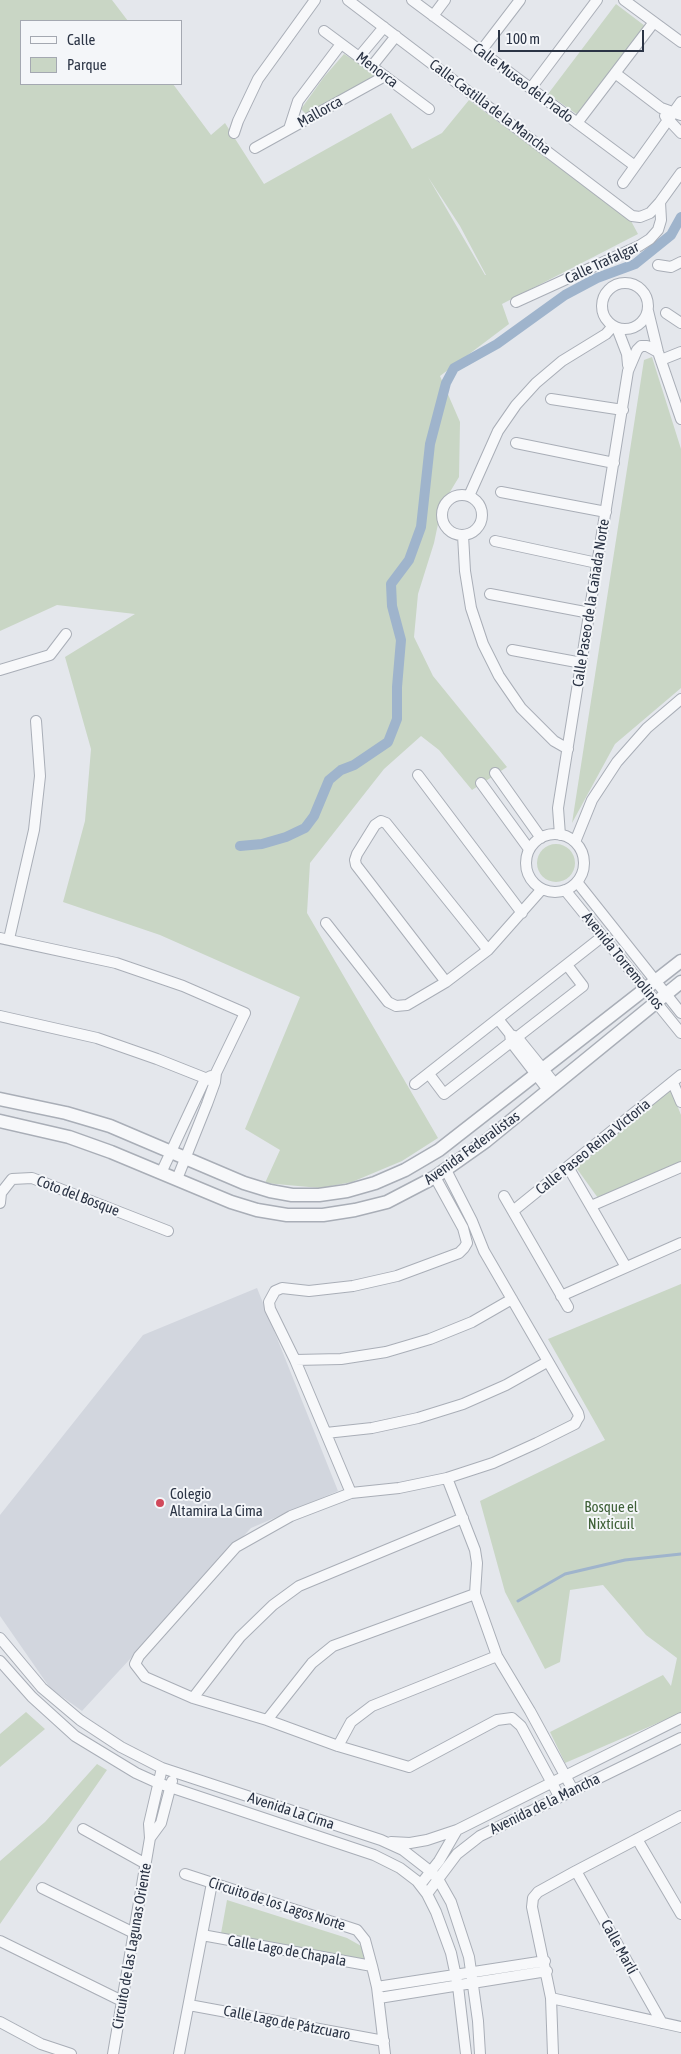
<!DOCTYPE html>
<html>
<head>
<meta charset="utf-8">
<style>
  body { margin:0 }
  #map { position:relative; width:681px; height:2054px; overflow:hidden; background:#e4e7ec; font-family:"Asap Condensed",sans-serif }
  canvas { display:block }
  .legend { position:absolute; left:20px; top:20px; width:162px; height:65px; box-sizing:border-box; background:#f4f6f9; border:1px solid #a4a8b1; margin:0; padding:6px 9px; list-style:none; font-size:15px; color:#2b3445 }
  .legend li { display:flex; align-items:center; gap:10px; height:25px }
  .legend b { width:25px; border:1px solid #a4a8b1 }
  .scale { position:absolute; left:498px; top:30px; width:146px; height:22px; box-sizing:border-box; border:2px solid #2b3445; border-top:0; padding-left:6px; font-size:15px; line-height:18px; white-space:nowrap; color:#2b3445; -webkit-text-stroke:4px #f4f6f9; paint-order:stroke }
</style>
</head>
<body>
<div id="map">
<canvas width="681" height="2054"></canvas>
<ul class="legend">
<li><b style="height:6px;background:#f7f8fa"></b>Calle</li>
<li><b style="height:14px;background:#c9d6c5"></b>Parque</li>
</ul>
<div class="scale">100 m</div>
</div>
<script>
const g = document.querySelector('canvas').getContext('2d');
g.lineJoin = 'round';
function fill(path, color) {
  g.fillStyle = color;
  g.fill(path, 'evenodd');
}
function shape(rows) {
  const path = new Path2D();
  for (const r of rows) {
    if (r.length === 3) {
      path.moveTo(r[0] + r[2], r[1]);
      path.arc(r[0], r[1], r[2], 0, 2 * Math.PI);
      continue;
    }
    path.moveTo(r[0], r[1]);
    for (let i = 2; i < r.length; i += 2) path.lineTo(r[i], r[i + 1]);
  }
  return path;
}
function trace(path, color, width, dash) {
  g.strokeStyle = color;
  g.lineWidth = width;
  g.lineCap = dash ? 'butt' : 'round';
  g.setLineDash(dash || []);
  g.stroke(path);
}
function write(font, color, halo, rows, align = 'center') {
  g.font = font + ' "Asap Condensed",sans-serif';
  g.lineWidth = 4;
  g.setLineDash([]);
  g.textBaseline = 'middle';
  g.strokeStyle = halo;
  g.fillStyle = color;
  for (const [text, x, y, turn = 0] of rows) {
    g.save();
    g.translate(x, y);
    g.rotate((+turn || 0) * Math.PI / 180);
    g.textAlign = isNaN(turn) ? turn : align;
    if (halo) g.strokeText(text, 0, 0);
    g.fillText(text, 0, 0);
    g.restore();
  }
}
const built = shape([
  [257,1288,338,1491,251,1528,82,1711,50,1688,0,1616,0,1515,143,1335]
]);
const green = shape([
  [0,0,112,0,128,21,21,21,21,84,173,84,211,135,225,123,264,184,391,113,412,149,442,133,469,100,631,221,638,234,502,304,509,324,440,376,460,422,459,477,442,505,434,543,418,594,414,637,433,676,507,767,472,790,439,750,421,736,384,769,310,863,307,913,438,1138,402,1161,352,1182,320,1188,265,1183,280,1150,245,1129,300,997,160,935,63,902,85,821,91,749,65,657,135,614,57,605,0,631],
  [428,177,460,226,486,275,485,275],
  [616,4,645,26,578,115,548,94],
  [344,54,377,75,308,116,301,109,324,77],
  [652,357,681,449,681,688,615,744,572,823,644,360],
  [556,863,19],
  [671,1090,681,1115,681,1163,598,1198,575,1166],
  [681,1284,681,1713,565,1763,550,1732,663,1675,671,1686,677,1658,646,1635,603,1585,570,1590,560,1662,545,1669,505,1592,480,1501,605,1440,548,1339],
  [26,1712,45,1729,0,1767,0,1734],
  [97,1764,107,1770,0,1924,0,1861,45,1822],
  [227,1900,347,1938,363,1947,372,1966,220,1939]
]);
const stream = shape([
  [518,1601,565,1574,625,1560,681,1554]
]);
const canal = shape([
  [240,846,262,844,286,837,305,828,314,816,329,780,341,770,354,765,388,742,397,719,397,687,401,640,392,606,391,584,409,560,421,527,430,444,446,383,454,368,497,344,565,295,597,278,635,264,671,235,681,217]
]);
const minor = shape([
  [348,0,632,216,640,217,650,213,660,202,681,173],
  [412,0,635,166],
  [624,0,681,42],
  [433,16,445,0],
  [324,31,429,109],
  [481,51,520,0],
  [359,57,384,27],
  [372,66,396,36],
  [615,73,661,108,681,115],
  [531,88,597,0],
  [665,116,681,133],
  [577,123,654,22],
  [289,129,298,101,341,44],
  [234,133,238,121,258,79,315,0],
  [255,148,385,76],
  [623,183,681,102],
  [658,265,671,267,681,262],
  [625,306,23],
  [516,302,639,246,650,239,658,230,661,220,660,202],
  [648,311,658,352,681,419],
  [666,313,681,323],
  [617,328,627,354,628,365],
  [661,360,681,352],
  [551,399,623,410],
  [516,443,614,463],
  [501,492,606,512],
  [462,515,20],
  [469,496,498,431,516,405,536,383,562,361,606,334,613,326],
  [463,535,465,571,471,608,483,644,499,676,521,708,554,741,568,749],
  [495,541,597,563],
  [490,594,590,613],
  [512,650,582,663],
  [0,670,50,655,66,634],
  [495,773,541,838],
  [418,775,522,913],
  [481,783,529,849],
  [555,863,29],
  [560,835,558,808,628,371,637,350,641,346,647,346,658,352],
  [575,842,592,800,617,762,647,728,681,699],
  [577,882,681,1013],
  [565,890,681,1033],
  [326,923,388,1002,396,1006,407,1005,446,982,488,950,542,889],
  [0,938,116,963,183,986,245,1013,216,1073,215,1082,207,1104,177,1179],
  [9,939,34,830,40,776,36,721],
  [446,982,356,865,355,860,357,854,375,825,381,821,386,823,488,950],
  [0,1016,97,1038,157,1059,215,1082],
  [498,1019,510,1034,511,1042,548,1090],
  [511,1035,517,1037,555,1084],
  [429,1074,444,1094,583,986,567,965],
  [673,1083,681,1102],
  [415,1084,603,936],
  [568,1167,626,1267],
  [446,1170,472,1221,484,1251,578,1413,579,1417,577,1420,575,1424,537,1443,493,1463,447,1478,399,1488,351,1493,291,1516,236,1547,139,1656,135,1664,145,1677,193,1698,267,1720,338,1746,409,1767,497,1720,512,1718,521,1726,559,1796],
  [161,1173,205,1079,211,1076],
  [504,1196,568,1307],
  [0,1203,1,1193,12,1179,32,1178,168,1231],
  [591,1206,681,1167],
  [513,1211,681,1075],
  [561,1296,681,1243],
  [295,1360,341,1359,386,1352,430,1339,472,1322,512,1299],
  [326,1433,372,1428,418,1418,463,1404,506,1385,547,1362],
  [447,1478,475,1550,477,1563,475,1594,497,1656,530,1711,573,1790],
  [351,1493,295,1360,270,1309,269,1302,275,1291,282,1288,309,1291,353,1286,397,1276,459,1253,464,1248,467,1243,463,1228,435,1177],
  [0,1638,42,1688,80,1720,121,1747,162,1768,381,1840,403,1850,430,1871,438,1879,451,1902,469,1957,478,2021,480,2054],
  [0,1661,32,1697,75,1736,136,1773,158,1783,374,1855,400,1868,417,1881,427,1894,436,1912,451,1953,458,1986,466,2054],
  [193,1698,240,1637,273,1605,299,1586,463,1518],
  [267,1720,312,1663,333,1646,475,1594],
  [338,1746,351,1722,372,1706,497,1656],
  [83,1829,146,1864],
  [150,1838,161,1823,172,1781],
  [637,1839,681,1914],
  [391,1842,410,1843,427,1840,457,1830,681,1718],
  [576,1871,662,2023],
  [185,1874,357,1930,365,1940,372,1966,377,1987,385,2054],
  [420,1885,439,1861,457,1830],
  [42,1888,134,1933],
  [427,1894,457,1854,480,1836,681,1738],
  [202,1935,372,1966],
  [0,1941,122,2001],
  [377,1987,545,1961],
  [379,1998,547,1971],
  [551,1998,681,2027],
  [189,2005,384,2041],
  [0,2022,41,2044,71,2054],
  [113,2054,150,1838,149,1824,162,1768],
  [179,2054,212,1883],
  [553,2054,551,1998,532,1907,533,1898,538,1892,576,1871,681,1816]
]);
const tertiary = shape([
  [0,1099,66,1113,110,1126,244,1183,270,1191,292,1195,319,1195,347,1191,375,1183,405,1170,439,1150,681,961],
  [0,1121,69,1137,111,1152,231,1202,257,1210,287,1215,323,1215,355,1210,387,1202,435,1177,486,1141,681,982]
]);
const markers = [
  [160,1503,5,"#d1495b"]
];
const streetNames = [
  ["Menorca",377,70,37],
  ["Calle Museo del Prado",523,83,37],
  ["Calle Castilla de la Mancha",490,107,37],
  ["Mallorca",320,112,-29],
  ["Calle Trafalgar",602,263,-25],
  ["Calle Paseo de la Cañada Norte",591,603,-81],
  ["Avenida Torremolinos",623,961,51],
  ["Calle Paseo Reina Victoria",593,1147,-39],
  ["Avenida Federalistas",472,1148,-36],
  ["Coto del Bosque",78,1196,21],
  ["Avenida de la Mancha",545,1804,-26],
  ["Avenida La Cima",291,1811,18],
  ["Circuito de los Lagos Norte",277,1904,18],
  ["Circuito de las Lagunas Oriente",132,1946,-80],
  ["Calle Marlí",619,1947,61],
  ["Calle Lago de Chapala",287,1951,10],
  ["Calle Lago de Pátzcuaro",287,2023,11]
];
const poiNames = [
  ["Colegio",170,1494],
  ["Altamira La Cima",170,1511]
];
const parkNames = [
  ["Bosque el",611,1507],
  ["Nixticuil",611,1524]
];
fill(built, '#d2d6de');
fill(green, '#c9d6c5');
trace(stream, '#9fb4cc', 3);
trace(canal, '#9fb4cc', 10);
trace(minor, '#a9aeb7', 12);
trace(tertiary, '#a9aeb7', 15);
trace(minor, '#f7f8fa', 10);
trace(tertiary, '#f7f8fa', 12);
for (const [x, y, r, color] of markers) {
  const dot = new Path2D();
  dot.arc(x, y, r, 0, 2 * Math.PI);
  g.fillStyle = color;
  g.fill(dot);
  trace(dot, '#f4f6f9', 2);
}
write('15px', '#2b3445', '#f4f6f9', streetNames);
write('15px', '#2b3445', '#f4f6f9', poiNames, 'left');
write('15px', '#3f6138', '#f4f6f9', parkNames);
</script>
</body>
</html>
